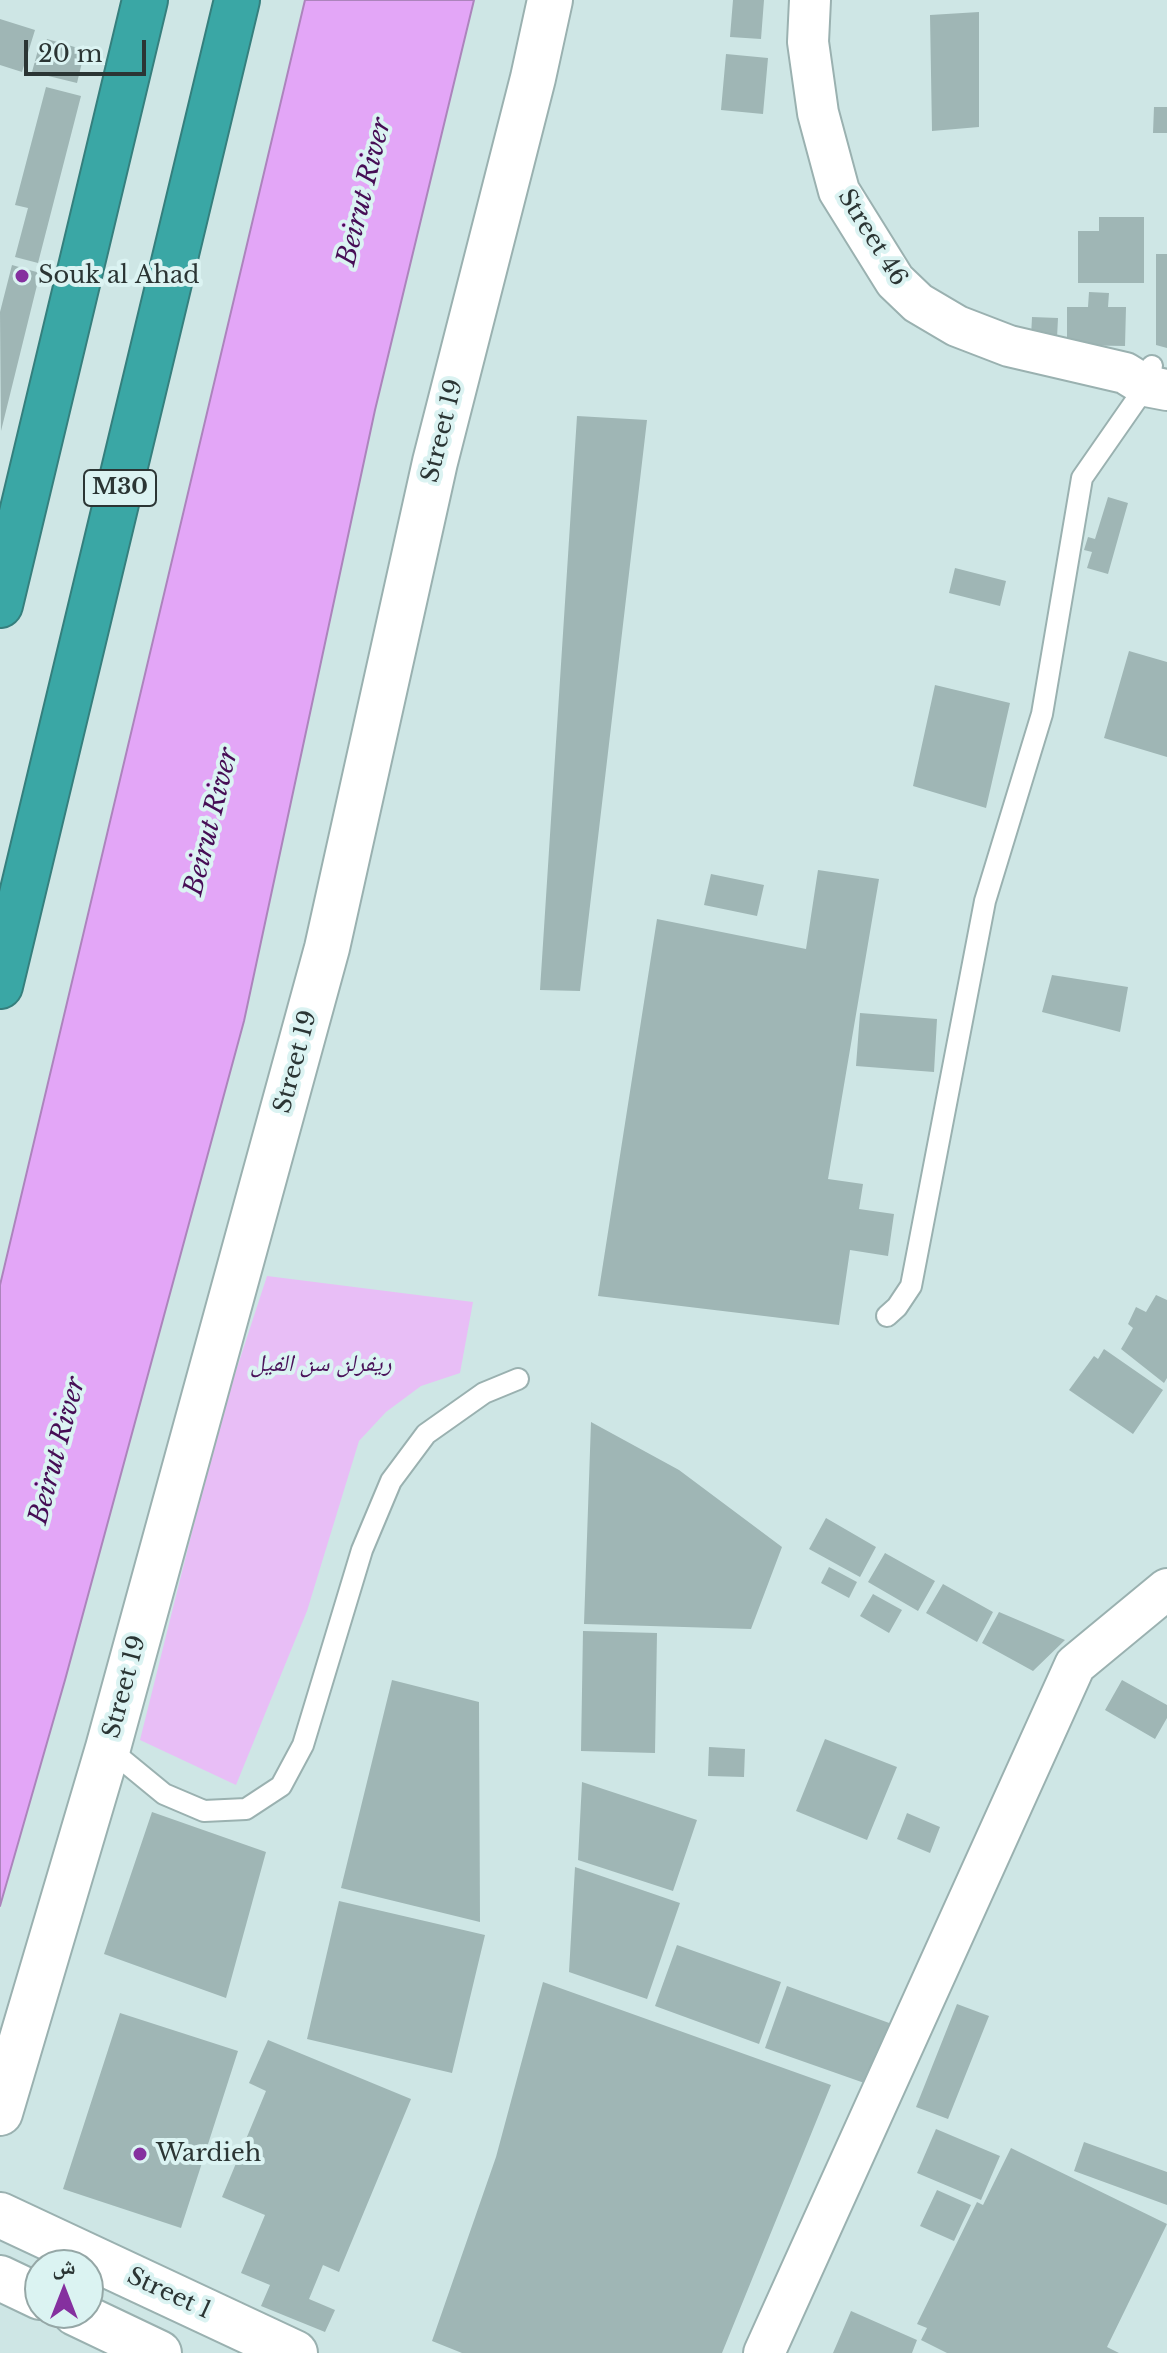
<!DOCTYPE html>
<html>
<head>
<meta charset="utf-8">
<style>
  body { margin:0 }
  #map { position:relative; width:1167px; height:2353px; overflow:hidden; background:#cee6e5; font-family:"Libre Baskerville","Noto Naskh Arabic",serif }
  canvas { display:block }
  .north { position:absolute; left:24px; top:2249px; width:80px; height:80px; box-sizing:border-box; background:#dbf3f2; border:2px solid #95a7a6; border-radius:50%; rotate:0deg; font-size:22px; font-weight:700; line-height:32px; text-align:center; color:#2b3534 }
  .north::after { content:''; display:block; margin:auto; width:28px; height:36px; background:#85309f; clip-path:polygon(50% 0,100% 100%,50% 72%,0 100%) }
  .scale { position:absolute; left:24px; top:40px; width:122px; height:36px; box-sizing:border-box; border:4px solid #2b3534; border-top:0; padding-left:10px; font-size:24px; line-height:28px; white-space:nowrap; color:#2b3534; -webkit-text-stroke:6px #dbf3f2; paint-order:stroke }
</style>
</head>
<body>
<div id="map">
<canvas width="1167" height="2353"></canvas>
<div class="north">ش</div>
<div class="scale">20 m</div>
</div>
<script>
const g = document.querySelector('canvas').getContext('2d');
g.lineJoin = 'round';
function fill(path, color) {
  g.fillStyle = color;
  g.fill(path, 'evenodd');
}
function shape(rows) {
  const path = new Path2D();
  for (const r of rows) {
    path.moveTo(r[0], r[1]);
    for (let i = 2; i < r.length; i += 2) path.lineTo(r[i], r[i + 1]);
  }
  return path;
}
function trace(path, color, width, dash) {
  g.strokeStyle = color;
  g.lineWidth = width;
  g.lineCap = dash ? 'butt' : 'round';
  g.setLineDash(dash || []);
  g.stroke(path);
}
function write(font, color, halo, rows, align = 'center') {
  g.font = font + ' "Libre Baskerville","Noto Naskh Arabic",serif';
  g.lineWidth = 8;
  g.setLineDash([]);
  g.textBaseline = 'middle';
  g.strokeStyle = halo;
  g.fillStyle = color;
  for (const [text, x, y, turn = 0] of rows) {
    g.save();
    g.translate(x, y);
    g.rotate((+turn || 0) * Math.PI / 180);
    g.textAlign = isNaN(turn) ? turn : align;
    if (halo) g.strokeText(text, 0, 0);
    g.fillText(text, 0, 0);
    g.restore();
  }
}
const green = shape([
  [267,1276,473,1302,460,1373,421,1386,386,1412,359,1441,307,1611,236,1785,140,1740,220,1420]
]);
const water = shape([
  [305,0,474,0,375,410,244,1021,65,1680,0,1906,0,1285,305,0]
]);
const building = shape([
  [733,0,764,0,761,39,730,37],
  [979,12,979,127,932,131,930,15],
  [0,19,35,30,22,72,0,65],
  [47,39,85,50,77,83,32,72,38,50,44,51],
  [726,54,768,58,763,114,721,110],
  [46,87,81,96,38,263,15,257,28,208,15,205],
  [1154,107,1167,107,1167,133,1153,133],
  [1099,217,1144,217,1144,283,1078,283,1078,231,1099,231],
  [1156,254,1167,254,1167,348,1156,345],
  [12,265,40,273,1,431,0,312],
  [1089,292,1109,293,1108,307,1126,307,1125,346,1067,345,1067,307,1088,307],
  [1032,317,1058,318,1057,338,1031,337],
  [577,416,647,420,580,991,540,990],
  [1108,497,1128,503,1108,574,1087,568,1092,552,1084,550,1088,537,1095,539],
  [955,568,1006,581,1000,606,949,593],
  [1129,651,1167,662,1167,757,1104,738],
  [935,685,1010,703,986,808,913,786],
  [818,870,879,879,828,1179,863,1184,859,1209,894,1214,888,1256,850,1250,839,1325,598,1296,657,919,806,949],
  [711,874,764,885,757,916,704,905],
  [1052,975,1128,987,1120,1032,1042,1012],
  [860,1013,937,1019,934,1072,856,1066],
  [1156,1295,1167,1300,1167,1378,1164,1383,1121,1349,1133,1328,1128,1324,1136,1307,1146,1312],
  [1104,1349,1163,1390,1133,1434,1069,1390,1094,1356,1098,1359],
  [591,1422,679,1470,782,1547,751,1629,584,1624],
  [826,1518,876,1547,860,1577,809,1549],
  [885,1553,935,1581,918,1611,868,1582],
  [829,1567,857,1582,849,1598,821,1583],
  [943,1584,993,1612,977,1642,926,1613],
  [873,1594,902,1610,889,1633,860,1616],
  [999,1612,1065,1640,1033,1671,982,1643],
  [583,1631,657,1633,655,1753,581,1751],
  [392,1680,479,1702,480,1922,341,1888],
  [1122,1680,1167,1705,1167,1718,1155,1739,1105,1710],
  [825,1739,897,1767,867,1840,796,1811],
  [709,1747,745,1749,744,1777,708,1776],
  [582,1782,697,1820,673,1891,578,1860],
  [152,1812,266,1852,226,1998,104,1954],
  [907,1813,940,1827,930,1853,897,1839],
  [575,1867,680,1903,647,1999,569,1972],
  [339,1901,485,1935,452,2073,307,2039],
  [677,1945,781,1982,759,2044,655,2006],
  [543,1982,831,2085,722,2353,462,2353,432,2341,496,2157],
  [787,1986,892,2024,870,2085,765,2048],
  [957,2004,989,2016,948,2119,916,2107],
  [120,2013,238,2051,181,2228,63,2189],
  [268,2040,411,2099,339,2272,323,2265,309,2299,335,2310,325,2332,261,2306,270,2285,241,2273,265,2215,222,2197,266,2091,249,2083],
  [936,2129,1000,2156,981,2200,917,2173],
  [1084,2142,1167,2172,1167,2205,1074,2171],
  [1011,2148,1167,2224,1107,2347,1119,2353,947,2353,921,2340,927,2328,917,2324,977,2202,983,2205],
  [937,2190,971,2205,954,2241,920,2226],
  [851,2311,917,2340,912,2353,833,2353]
]);
const service = shape([
  [887,1316,897,1307,911,1286,985,901,1042,714,1082,478,1146,386,1152,366],
  [108,1748,164,1794,204,1811,246,1809,281,1786,303,1745,362,1550,391,1481,426,1434,484,1393,518,1379]
]);
const minor = shape([
  [810,0,808,42,818,113,839,191,895,281,918,303,957,326,1009,346,1125,373,1146,386,1167,390],
  [764,2353,1075,1665,1167,1589]
]);
const tertiary = shape([
  [0,2113,108,1748,327,948,435,462,533,78,550,0]
]);
const secondary = shape([
  [0,2215,295,2353],
  [0,2278,40,2297],
  [75,2313,159,2353]
]);
const motorway = shape([
  [0,605,145,0],
  [0,986,237,0]
]);
const markers = [
  [22,276,8,"#85309f"],
  [140,2154,8,"#85309f"]
];
const shields = [
  [120,488,72]
];
const shieldNames = [
  ["M30",120,488]
];
const streetNames = [
  ["Street 46",872,238,58],
  ["Street 19",443,431,-76],
  ["Street 19",296,1062,-75],
  ["Street 19",125,1687,-75],
  ["Street 1",169,2294,25]
];
const poiNames = [
  ["Souk al Ahad",38,276],
  ["Wardieh",156,2154]
];
const parkNames = [
  ["ريفرلن سن الفيل",321,1364]
];
const waterNames = [
  ["Beirut River",365,192,-76],
  ["Beirut River",212,822,-76],
  ["Beirut River",58,1451,-75]
];
fill(green, '#e8bef6');
fill(water, '#e3a6f7');
trace(water, '#ac84bc', 2);
fill(building, '#9fb6b5');
trace(service, '#9ab1b0', 24);
trace(minor, '#9ab1b0', 44);
trace(tertiary, '#9ab1b0', 48);
trace(secondary, '#9ab1b0', 48);
trace(motorway, '#357f7d', 48);
trace(service, '#fff', 20);
trace(minor, '#fff', 40);
trace(tertiary, '#fff', 44);
trace(secondary, '#fff', 44);
trace(motorway, '#3aa7a5', 44);
for (const [x, y, r, color] of markers) {
  const dot = new Path2D();
  dot.arc(x, y, r, 0, 2 * Math.PI);
  g.fillStyle = color;
  g.fill(dot);
  trace(dot, '#dbf3f2', 3);
}
for (const [x, y, w] of shields) {
  const box = new Path2D();
  box.roundRect(x - w / 2, y - 18, w, 36, 6);
  g.fillStyle = '#dbf3f2';
  g.fill(box);
  trace(box, '#2b3534', 2);
}
write('bold 22px', '#2b3534', null, shieldNames);
write('24px', '#2b3534', '#dbf3f2', streetNames);
write('24px', '#2b3534', '#dbf3f2', poiNames, 'left');
write('italic 24px', '#4a125a', '#dbf3f2', parkNames);
write('italic 26px', '#460d55', '#dbf3f2', waterNames);
</script>
</body>
</html>
